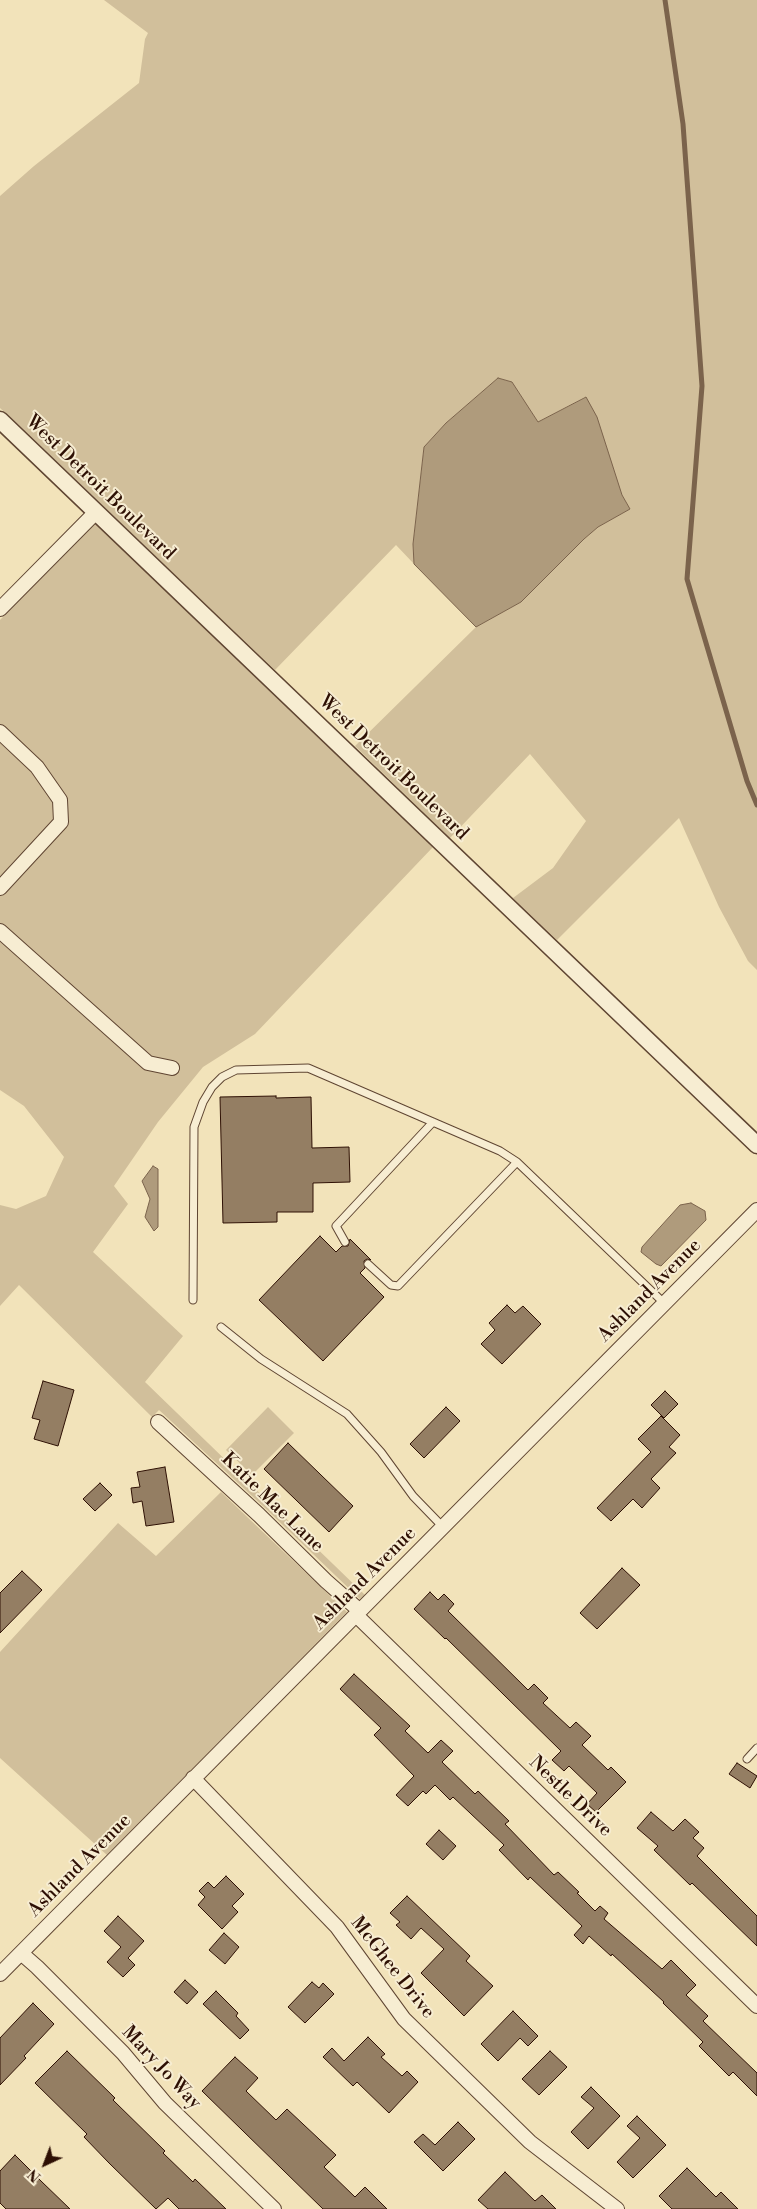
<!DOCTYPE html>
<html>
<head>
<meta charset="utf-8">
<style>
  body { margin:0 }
  #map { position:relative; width:757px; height:2209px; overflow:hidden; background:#f2e3ba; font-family:"Libre Bodoni",serif }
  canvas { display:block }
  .north { position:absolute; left:20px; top:2139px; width:50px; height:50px; -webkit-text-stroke:4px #f7edd2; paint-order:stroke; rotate:223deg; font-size:14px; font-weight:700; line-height:20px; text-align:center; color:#2e1004 }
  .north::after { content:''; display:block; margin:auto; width:18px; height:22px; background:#2e1004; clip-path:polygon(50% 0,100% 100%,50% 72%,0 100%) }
</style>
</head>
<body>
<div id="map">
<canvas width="757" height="2209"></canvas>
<div class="north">N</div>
</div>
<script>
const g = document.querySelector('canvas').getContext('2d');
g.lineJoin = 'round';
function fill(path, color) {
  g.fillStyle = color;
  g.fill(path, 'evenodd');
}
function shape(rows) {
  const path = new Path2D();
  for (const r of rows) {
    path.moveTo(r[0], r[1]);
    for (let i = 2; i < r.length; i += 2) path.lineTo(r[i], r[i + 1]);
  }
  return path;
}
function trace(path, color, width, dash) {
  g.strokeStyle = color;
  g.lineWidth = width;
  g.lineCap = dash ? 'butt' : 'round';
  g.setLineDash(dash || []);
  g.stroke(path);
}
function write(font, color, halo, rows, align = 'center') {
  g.font = font + ' "Libre Bodoni",serif';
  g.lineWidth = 4;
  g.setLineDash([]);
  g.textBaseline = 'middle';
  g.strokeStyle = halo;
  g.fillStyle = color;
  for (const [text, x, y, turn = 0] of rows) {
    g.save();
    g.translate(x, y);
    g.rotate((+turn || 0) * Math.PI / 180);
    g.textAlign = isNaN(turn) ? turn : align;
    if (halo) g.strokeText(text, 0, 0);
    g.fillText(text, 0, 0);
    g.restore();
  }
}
const green = shape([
  [104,0,757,0,757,970,748,961,719,907,679,818,557,940,513,898,553,868,586,821,530,754,450,838,355,746,476,627,521,602,584,539,598,527,630,509,622,495,585,397,538,422,512,382,498,378,446,423,424,447,413,544,414,564,396,545,275,670,0,408,0,196,34,166,139,83,145,39,148,33],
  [95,524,433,847,255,1034,203,1067,158,1122,114,1186,128,1204,93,1252,183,1336,145,1382,365,1595,360,1599,265,1508,159,1410,152,1417,19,1285,0,1306,0,1205,16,1209,46,1196,64,1157,24,1106,0,1090,0,620],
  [268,1407,294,1433,252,1475,226,1450],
  [221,1492,347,1612,107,1855,0,1758,0,1652,118,1523,156,1556]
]);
const water = shape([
  [498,378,512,382,538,422,586,397,597,417,622,495,630,509,598,527,584,539,521,602,476,627,414,564,413,544,424,447,446,423,498,378],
  [153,1166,158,1169,158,1227,154,1231,145,1217,150,1199,142,1181,153,1166],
  [691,1203,705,1211,706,1220,661,1266,656,1264,641,1252,642,1247,680,1205,691,1203]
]);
const stream = shape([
  [665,0,683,124,702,386,687,579,747,781,757,805]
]);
const building = shape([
  [276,1096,276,1098,311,1097,312,1148,349,1147,350,1182,313,1183,313,1212,277,1212,277,1222,223,1223,220,1097,276,1096],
  [320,1236,336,1252,342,1246,348,1246,350,1239,371,1260,367,1259,364,1261,365,1268,360,1273,384,1297,323,1361,259,1300,320,1236],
  [507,1305,515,1313,523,1306,541,1324,502,1364,481,1344,495,1330,489,1323,507,1305],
  [43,1381,74,1390,58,1446,34,1439,40,1420,32,1418,43,1381],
  [665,1391,678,1404,664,1418,651,1405,665,1391],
  [446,1407,460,1421,424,1458,410,1444,446,1407],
  [661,1416,680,1435,669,1447,676,1453,651,1479,660,1488,642,1508,633,1499,611,1521,597,1508,651,1452,638,1439,661,1416],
  [288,1443,353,1506,329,1532,264,1469,288,1443],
  [165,1467,174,1522,146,1526,142,1501,133,1503,131,1488,140,1487,137,1472,165,1467],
  [100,1483,112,1495,95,1511,83,1499,100,1483],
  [622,1568,640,1585,597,1629,580,1613,622,1568],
  [22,1571,42,1590,0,1633,0,1593,22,1571],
  [430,1592,438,1600,444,1594,454,1604,448,1611,528,1690,534,1684,548,1698,543,1703,570,1728,576,1722,591,1736,582,1745,608,1770,611,1767,626,1782,596,1812,587,1804,597,1793,569,1766,564,1771,552,1760,561,1751,446,1638,445,1639,414,1609,430,1592],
  [354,1674,410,1726,405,1731,428,1753,441,1740,453,1751,442,1762,475,1794,478,1791,509,1821,505,1824,554,1875,558,1872,579,1892,577,1893,595,1911,600,1906,608,1913,604,1919,662,1969,671,1960,696,1985,686,1995,708,2016,703,2021,757,2073,757,2096,733,2072,729,2076,699,2046,703,2042,663,2003,664,2002,612,1954,611,1956,589,1936,583,1944,574,1935,582,1926,530,1877,528,1880,499,1850,504,1845,453,1797,450,1800,435,1785,426,1794,423,1791,408,1806,396,1795,414,1776,374,1735,381,1728,340,1689,354,1674],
  [737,1763,757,1776,750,1788,729,1774,737,1763],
  [651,1812,673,1831,685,1819,699,1832,693,1838,704,1848,697,1856,757,1916,757,1946,692,1883,690,1885,654,1850,658,1846,637,1828,651,1812],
  [439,1830,456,1846,443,1860,426,1844,439,1830],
  [226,1876,244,1894,232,1906,238,1912,222,1929,198,1905,205,1897,199,1891,208,1882,214,1888,226,1876],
  [407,1896,470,1956,466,1961,493,1986,464,2016,421,1973,444,1949,421,1928,411,1939,396,1925,400,1922,390,1913,407,1896],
  [118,1916,144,1941,128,1958,135,1965,123,1977,107,1962,121,1947,104,1931,118,1916],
  [224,1933,239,1947,225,1964,209,1950,224,1933],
  [185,1980,198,1992,187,2004,174,1992,185,1980],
  [312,1982,319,1988,323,1983,334,1994,305,2023,288,2007,312,1982],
  [216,1991,238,2013,236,2016,249,2030,240,2039,203,2004,216,1991],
  [33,2003,54,2024,24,2056,26,2058,0,2085,0,2038,33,2003],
  [513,2011,538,2036,528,2046,520,2038,498,2061,481,2044,513,2011],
  [368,2037,385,2054,381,2057,402,2076,407,2071,418,2082,389,2113,357,2082,353,2086,323,2057,332,2048,344,2061,368,2037],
  [67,2051,115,2098,113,2100,165,2151,163,2153,193,2182,195,2179,226,2209,179,2209,168,2198,156,2209,109,2163,84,2137,87,2134,35,2083,67,2051],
  [550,2051,567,2067,539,2095,522,2079,550,2051],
  [235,2057,258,2078,246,2091,276,2120,287,2109,336,2155,324,2167,355,2197,365,2187,387,2209,323,2209,202,2091,235,2057],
  [591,2087,620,2116,588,2149,571,2132,594,2108,581,2097,591,2087],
  [637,2116,666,2145,633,2178,617,2162,640,2138,627,2126,637,2116],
  [458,2122,475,2139,443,2171,414,2142,423,2134,435,2145,458,2122],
  [15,2155,41,2181,70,2209,6,2209,0,2203,0,2171,15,2155],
  [687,2168,716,2197,721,2192,738,2209,672,2209,659,2196,687,2168],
  [505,2172,535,2201,542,2195,556,2209,488,2209,478,2200,505,2172]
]);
const service = shape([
  [345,1242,336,1226,433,1122],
  [368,1264,391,1285,398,1286,517,1162],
  [193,1300,194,1127,203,1102,212,1087,222,1077,236,1070,308,1068,500,1151,517,1162,664,1303],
  [221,1327,261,1359,347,1414,381,1452,413,1496,443,1527],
  [747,1759,757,1748]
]);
const minor = shape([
  [0,609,96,512],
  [0,732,37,767,60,800,61,822,0,888],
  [0,931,148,1063,172,1068],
  [158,1422,259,1515,326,1581,360,1611],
  [356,1615,757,2006],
  [193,1778,337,1927,404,2019,530,2142,617,2209],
  [21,1953,37,1967,123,2053,165,2103,274,2209],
  [0,1974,757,1210]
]);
const tertiary = shape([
  [0,420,757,1145]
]);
const streetNames = [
  ["West Detroit Boulevard",100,488,44],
  ["West Detroit Boulevard",393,768,44],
  ["Ashland Avenue",650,1291,-45],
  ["Katie Mae Lane",272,1503,44],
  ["Ashland Avenue",365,1579,-45],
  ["Nestle Drive",570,1797,44],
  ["Ashland Avenue",80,1866,-45],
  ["McGhee Drive",392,1968,52],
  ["Mary Jo Way",161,2068,47]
];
fill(green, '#d1bf9b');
fill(water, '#af9b7c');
trace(water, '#7b634c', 1);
trace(stream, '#7b634c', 5);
fill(building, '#947e63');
trace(building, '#2e1004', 1);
trace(service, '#5f4532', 9);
trace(minor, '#5f4532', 16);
trace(tertiary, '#5f4532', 19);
trace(service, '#f7edd2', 7);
trace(minor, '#f7edd2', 14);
trace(tertiary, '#f7edd2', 16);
write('19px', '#2e1004', '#f7edd2', streetNames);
</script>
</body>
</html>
